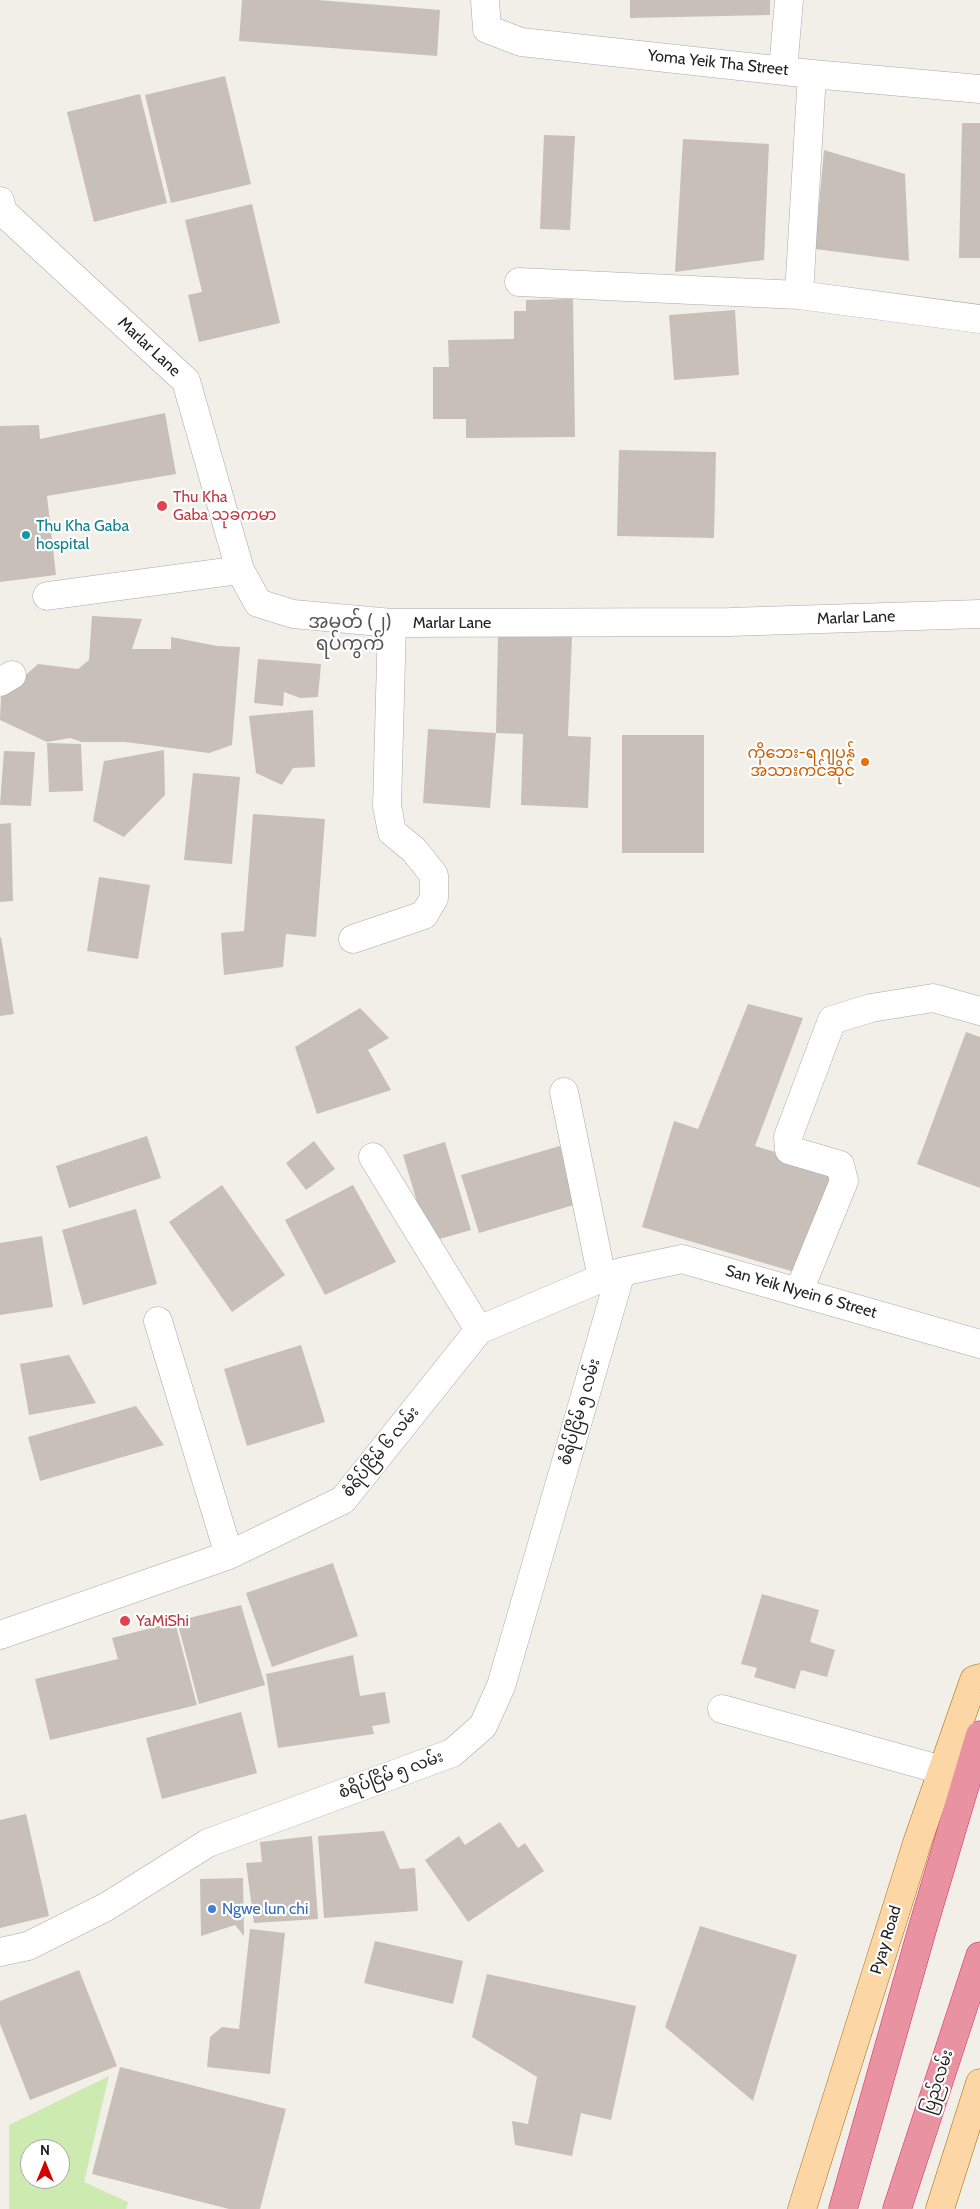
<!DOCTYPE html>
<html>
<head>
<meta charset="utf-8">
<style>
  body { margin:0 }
  #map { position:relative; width:980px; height:2209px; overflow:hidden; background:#f2efe9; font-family:Cabin,sans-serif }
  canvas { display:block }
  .north { position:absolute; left:20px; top:2139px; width:50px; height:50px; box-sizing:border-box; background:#fff; border:1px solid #a7a7a7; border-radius:50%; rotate:0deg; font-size:14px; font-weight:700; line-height:20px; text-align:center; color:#222 }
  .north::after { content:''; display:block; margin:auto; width:18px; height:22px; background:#d40000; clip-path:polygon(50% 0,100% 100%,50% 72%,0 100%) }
</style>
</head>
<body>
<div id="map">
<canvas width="980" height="2209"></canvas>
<div class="north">N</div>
</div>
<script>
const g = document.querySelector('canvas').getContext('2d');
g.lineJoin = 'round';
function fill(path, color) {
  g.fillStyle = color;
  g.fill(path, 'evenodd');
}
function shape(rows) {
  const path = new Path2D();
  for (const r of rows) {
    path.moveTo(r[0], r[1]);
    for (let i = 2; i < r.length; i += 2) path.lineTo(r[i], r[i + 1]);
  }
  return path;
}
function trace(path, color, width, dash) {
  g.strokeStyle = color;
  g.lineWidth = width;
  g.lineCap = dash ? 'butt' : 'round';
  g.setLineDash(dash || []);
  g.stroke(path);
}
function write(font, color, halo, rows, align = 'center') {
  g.font = font + ' Cabin,"Noto Sans Myanmar",sans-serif';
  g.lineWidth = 4.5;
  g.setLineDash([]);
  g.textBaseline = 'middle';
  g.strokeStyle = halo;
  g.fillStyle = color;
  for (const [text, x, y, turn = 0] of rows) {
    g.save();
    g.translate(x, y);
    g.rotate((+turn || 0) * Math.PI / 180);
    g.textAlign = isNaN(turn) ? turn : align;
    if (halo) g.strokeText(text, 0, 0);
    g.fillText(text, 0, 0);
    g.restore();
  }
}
const grass = shape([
  [109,2076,84,2182,128,2202,126,2209,9,2209,9,2125],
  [30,2149,60,2149,60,2179,30,2179]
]);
const building = shape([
  [242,0,318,0,440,10,437,56,239,41],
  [630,0,770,0,770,15,630,18],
  [225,76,251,184,171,203,145,95],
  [140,94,167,203,94,222,67,112],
  [962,123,980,123,980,258,959,258],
  [544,135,575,136,570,230,540,229],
  [683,139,769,144,764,260,675,272],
  [824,150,905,174,909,261,815,249],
  [252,204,280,323,199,342,188,295,202,292,185,220],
  [573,299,575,437,466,438,466,419,433,419,433,367,449,367,448,340,514,339,514,311,526,311,526,300],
  [735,310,739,375,674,380,669,315],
  [165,413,176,474,47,496,56,575,0,582,0,426,39,425,40,439],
  [619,450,716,452,714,538,617,536],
  [92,616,142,619,132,649,171,649,171,637,217,646,240,647,232,745,209,753,126,742,82,742,70,738,47,742,0,720,1,697,38,664,78,669,89,660],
  [498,635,572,637,568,736,591,737,588,808,521,805,523,734,496,733],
  [258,659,321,664,318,697,300,698,284,692,283,706,254,703],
  [313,710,315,767,293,768,282,785,256,773,249,716],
  [428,729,496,733,490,808,423,803],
  [622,735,704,735,704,853,622,853],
  [47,743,81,744,83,791,49,792],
  [164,750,165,795,124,837,93,821,104,761],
  [4,751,35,752,31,806,0,805],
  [193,773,240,777,232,864,184,860],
  [253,814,325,819,316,937,286,934,283,967,224,975,221,933,244,931],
  [11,823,13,901,0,902,0,824],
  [99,877,150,885,138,959,87,951],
  [1,937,14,1014,0,1016,0,938],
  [748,1004,803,1018,755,1146,833,1169,801,1274,642,1227,674,1121,698,1129],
  [360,1008,389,1038,368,1050,391,1090,317,1114,295,1047],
  [966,1032,980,1037,980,1188,917,1164],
  [147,1136,161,1178,69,1208,56,1166],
  [314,1141,335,1169,306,1190,286,1163],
  [445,1142,471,1230,429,1242,403,1155],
  [560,1146,577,1204,479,1233,461,1175],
  [222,1185,285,1275,232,1312,169,1222],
  [353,1185,396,1262,325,1295,285,1220],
  [136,1209,157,1284,83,1305,62,1230],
  [42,1236,53,1307,0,1315,0,1243],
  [301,1345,325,1422,247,1446,224,1369],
  [69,1355,96,1403,29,1415,20,1364],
  [136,1406,164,1445,40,1481,28,1437],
  [333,1563,358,1636,272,1667,246,1593],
  [762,1594,819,1610,810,1642,835,1650,827,1677,801,1670,795,1689,754,1677,757,1668,741,1664],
  [241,1605,265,1685,199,1704,177,1621],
  [175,1622,197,1705,50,1740,35,1679,118,1659,112,1638],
  [353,1655,360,1696,385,1692,390,1723,372,1726,374,1734,278,1748,266,1674],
  [241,1712,257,1773,162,1799,146,1738],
  [26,1814,49,1916,0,1928,0,1820],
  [500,1822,518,1848,525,1843,544,1871,468,1922,425,1860,459,1836,465,1845],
  [384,1831,400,1869,415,1868,418,1911,324,1918,318,1836],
  [312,1836,318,1919,254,1923,246,1863,262,1862,260,1842],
  [243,1878,244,1936,235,1925,201,1936,200,1879],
  [700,1926,797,1955,753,2101,665,2027],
  [250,1929,285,1933,270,2074,207,2067,210,2037,222,2027,239,2029],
  [375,1941,463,1961,453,2004,364,1983],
  [79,1970,117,2066,30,2100,0,2024,0,2001],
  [487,1974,636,2006,611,2120,581,2113,572,2156,515,2145,512,2121,528,2124,537,2077,472,2037],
  [120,2067,286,2109,260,2209,229,2209,92,2174]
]);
const minor = shape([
  [485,0,487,29,521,42,812,74,980,89],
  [783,70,789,0],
  [0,201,3,212,186,381,240,570,258,603,293,614,392,623,729,622,980,614],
  [519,282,799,295,980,319],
  [799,295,812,74],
  [47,596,240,570],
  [0,682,12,675],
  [353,939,424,915,434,898,434,875,414,850,392,832,387,806,392,623],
  [564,1092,602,1278],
  [373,1157,479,1330],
  [799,1291,844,1181,840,1165,789,1150,788,1137,832,1020,871,1008,933,998,980,1011],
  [158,1321,229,1555],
  [0,1635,229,1555,343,1500,479,1330,602,1278,621,1272,682,1259,980,1344],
  [722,1709,942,1770],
  [0,1952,28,1946,106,1907,208,1843,452,1753,483,1726,501,1686,621,1272]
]);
const major = shape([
  [802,2209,918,1840,974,1680,980,1678],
  [940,2209,980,2083]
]);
const highway = shape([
  [843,2209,922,1930,980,1735],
  [897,2209,980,1956]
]);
const markers = [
  [162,506,6,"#e0444e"],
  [26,535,5,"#0f9aa8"],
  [865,762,5,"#e8710a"],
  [125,1621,6,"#e0444e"],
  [212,1909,5,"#3f7fe0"]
];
const streetNames = [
  ["Yoma Yeik Tha Street",718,63,6],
  ["Marlar Lane",149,347,43],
  ["Marlar Lane",856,618,-2],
  ["Marlar Lane",452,623],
  ["San Yeik Nyein 6 Street",801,1292,16],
  ["စံရိပ်ငြိမ် ၅ လမ်း",580,1412,-74],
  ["စံရိပ်ငြိမ် ၆ လမ်း",381,1452,-51],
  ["စံရိပ်ငြိမ် ၅ လမ်း",391,1775,-20],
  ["Pyay Road",886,1940,-73],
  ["ပြည်လမ်း",938,2082,-72]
];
const healthNames = [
  ["Thu Kha",173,497],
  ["Gaba သုခကမာ",173,515],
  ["YaMiShi",136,1621]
];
const cultureNames = [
  ["Thu Kha Gaba",36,526],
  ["hospital",36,544]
];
const foodNames = [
  ["ကိုဘေး-ရ ဂျပန်",855,753],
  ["အသားကင်ဆိုင်",855,771]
];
const shopNames = [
  ["Ngwe lun chi",222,1909]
];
const quarterNames = [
  ["အမှတ် (၂)",350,622],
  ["ရပ်ကွက်",350,644]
];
fill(grass, '#cdebb0');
fill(building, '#c7bfb8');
trace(minor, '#a9a9a9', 29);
trace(major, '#a06b00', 29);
trace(highway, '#dc2a67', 29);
trace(minor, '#fff', 28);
trace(major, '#fcd6a4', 28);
trace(highway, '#e892a2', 28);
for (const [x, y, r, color] of markers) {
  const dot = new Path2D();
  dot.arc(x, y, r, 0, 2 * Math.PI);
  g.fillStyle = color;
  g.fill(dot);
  trace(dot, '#fff', 2);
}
write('16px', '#222', '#fff', streetNames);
write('16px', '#be3a42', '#fff', healthNames, 'left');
write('16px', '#0d838f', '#fff', cultureNames, 'left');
write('16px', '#c56008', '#fff', foodNames, 'right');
write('16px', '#366cbe', '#fff', shopNames, 'left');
write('19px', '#555', '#fff', quarterNames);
</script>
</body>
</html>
